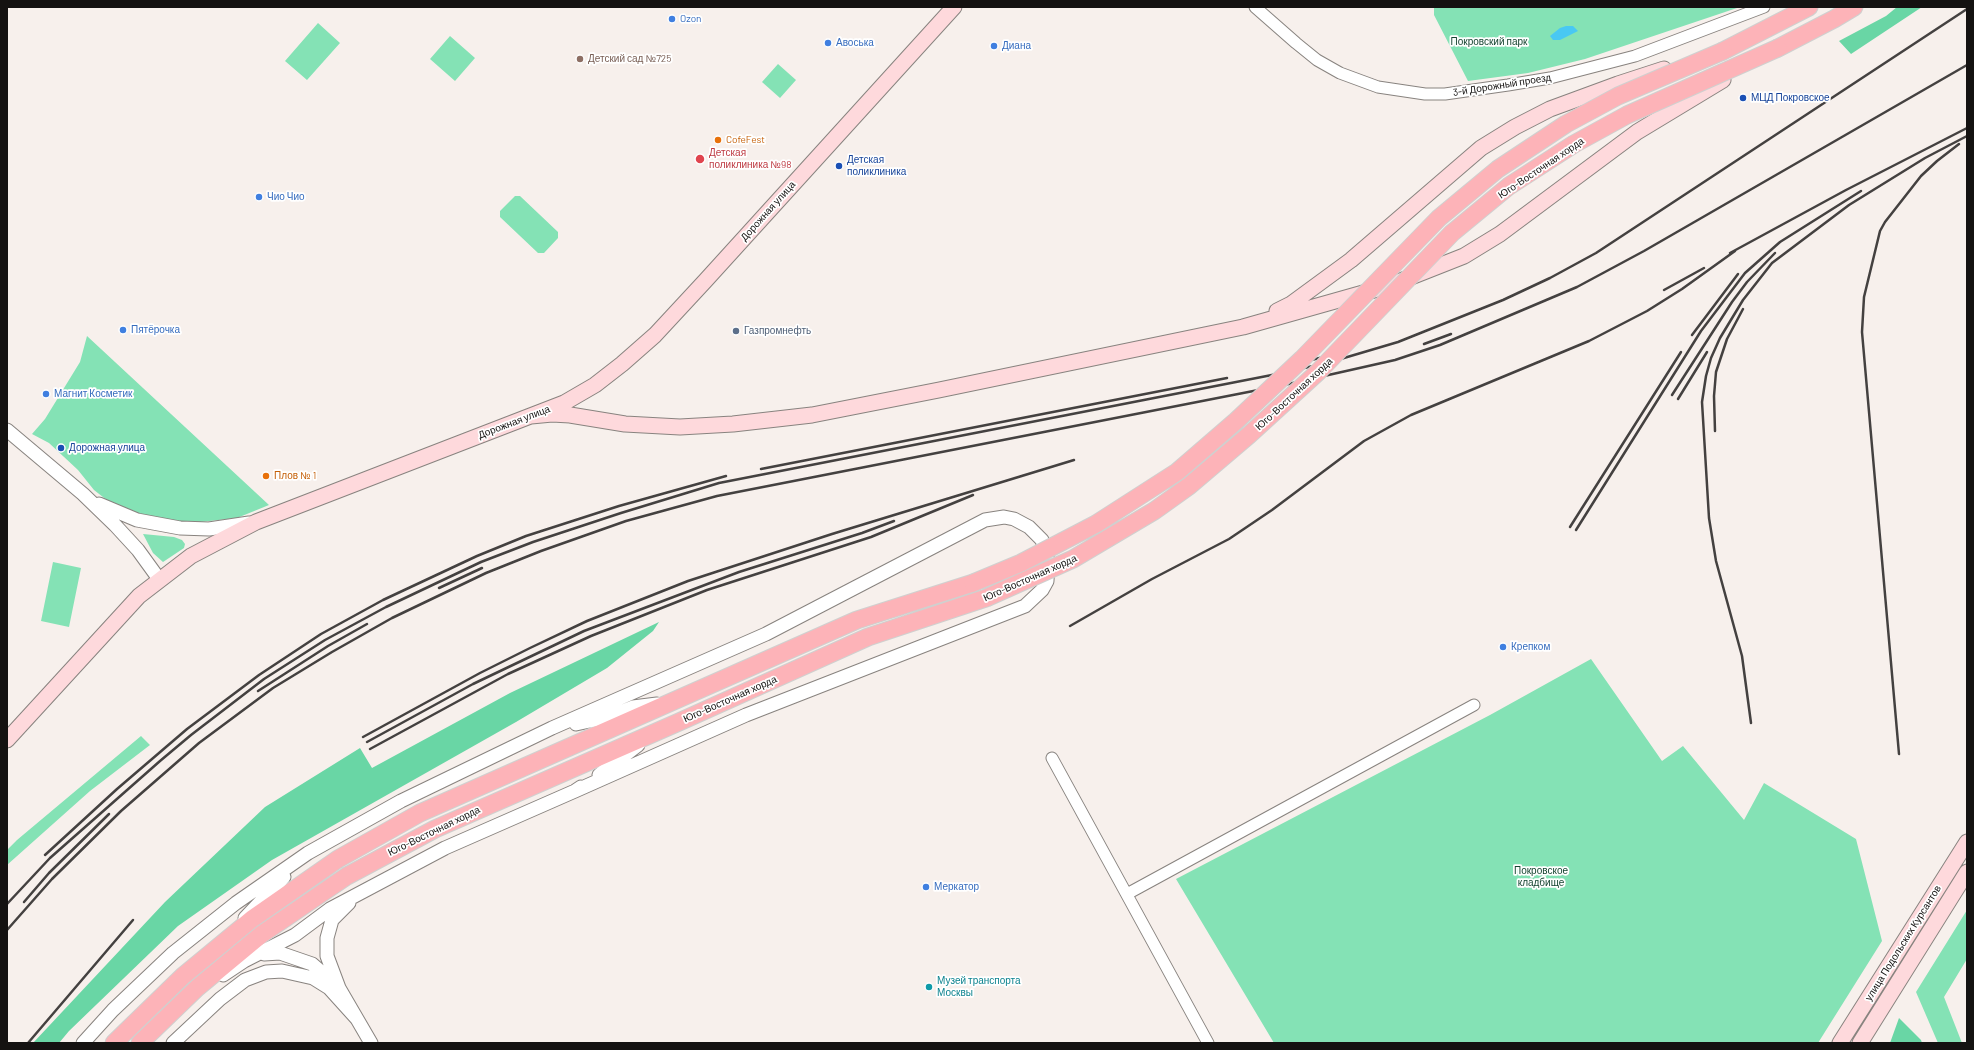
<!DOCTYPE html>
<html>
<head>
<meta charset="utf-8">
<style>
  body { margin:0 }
  #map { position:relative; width:1974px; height:1050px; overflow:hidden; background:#f7f0ec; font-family:Barlow,sans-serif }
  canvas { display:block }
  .frame { position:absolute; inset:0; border:8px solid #141211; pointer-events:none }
</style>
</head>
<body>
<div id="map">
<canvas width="1974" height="1050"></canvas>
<div class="frame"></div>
</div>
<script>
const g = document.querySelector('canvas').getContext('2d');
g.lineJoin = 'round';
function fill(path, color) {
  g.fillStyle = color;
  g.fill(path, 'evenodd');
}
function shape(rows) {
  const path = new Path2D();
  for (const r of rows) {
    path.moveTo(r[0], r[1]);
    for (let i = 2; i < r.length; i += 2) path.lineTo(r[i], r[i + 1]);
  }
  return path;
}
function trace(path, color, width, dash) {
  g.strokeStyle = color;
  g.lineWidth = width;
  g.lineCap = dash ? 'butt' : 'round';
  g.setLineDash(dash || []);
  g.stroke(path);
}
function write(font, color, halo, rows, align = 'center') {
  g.font = font + ' Barlow,sans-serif';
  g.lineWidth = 3.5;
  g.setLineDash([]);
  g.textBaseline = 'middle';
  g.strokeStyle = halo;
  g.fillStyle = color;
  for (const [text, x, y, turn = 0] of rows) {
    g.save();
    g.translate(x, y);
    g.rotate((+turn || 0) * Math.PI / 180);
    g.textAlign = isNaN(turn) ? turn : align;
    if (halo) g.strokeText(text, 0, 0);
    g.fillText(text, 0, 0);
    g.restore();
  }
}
const green = shape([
  [1434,7,1740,7,1585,59,1528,73,1468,81,1434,15],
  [318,23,340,43,307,80,285,61],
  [450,36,475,58,455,81,430,59],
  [778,64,796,80,780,98,762,82],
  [515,196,520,196,558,232,558,238,544,253,538,253,500,217,500,211],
  [87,336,269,505,237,518,191,523,163,520,117,508,94,490,78,470,49,443,32,434,45,419,80,362],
  [143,534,174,537,182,540,185,544,184,548,163,562,153,553],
  [53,562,81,568,69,627,41,621],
  [1591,659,1662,761,1683,746,1744,820,1764,783,1856,839,1882,941,1818,1043,1274,1043,1176,879,1490,715],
  [141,736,150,745,90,791,7,865,7,850,17,840],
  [1967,910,1967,959,1944,997,1962,1043,1938,1043,1916,992]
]);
const forest = shape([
  [1897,7,1922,7,1851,54,1839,41,1886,16],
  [659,622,653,631,607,668,516,722,272,860,178,926,69,1031,59,1043,33,1043,165,902,265,807,360,748,372,768,510,693],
  [1899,1018,1921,1040,1922,1043,1890,1043]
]);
const water = shape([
  [1566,26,1573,26,1578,31,1560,40,1553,40,1550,36,1560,28]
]);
const minor = shape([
  [1255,7,1296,43,1317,60,1340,73,1378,87,1425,94,1445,94,1508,85,1550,78,1635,56,1764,7],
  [1052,758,1208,1043],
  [1127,894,1474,705]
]);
const tertiary = shape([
  [7,430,83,494,115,525,138,550,159,579],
  [99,504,137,520,180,528,209,529,249,523],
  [576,724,608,717,633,707,657,704],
  [599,775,638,745],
  [349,903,332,920,327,938,327,956,339,988,371,1043],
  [245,918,284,877],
  [264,954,280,953,312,964,335,984],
  [223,975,244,961,295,935,330,909,445,848,575,791,581,787],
  [83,1043,113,1010,173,953,236,903,308,853,401,801,552,728,766,634,985,520,1004,517,1014,519,1029,527,1042,540,1048,561,1047,581,1042,590,1025,606,746,715,575,791],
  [173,1043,220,999,245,980,266,972,282,971,313,978,329,988,357,1019]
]);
const secondary = shape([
  [1277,311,1291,304,1351,260,1481,148,1515,127,1550,109,1618,84,1664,69],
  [531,416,552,414,570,415,625,424,680,427,733,424,812,415,939,390,1243,327,1388,286,1464,256,1500,234,1637,132,1723,80],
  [7,740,139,596,191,556,256,522,564,403,595,385,622,364,655,335,706,280,954,7],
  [1840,1043,1967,842],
  [1860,1043,1967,872]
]);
const primary = shape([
  [1778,48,1834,19,1854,7],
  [1723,51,1809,7],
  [114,1043,183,976,252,919,338,859,420,813,857,620,973,583],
  [140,1043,197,988,262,934,347,876,435,829,679,722,868,637,986,598]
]);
const rail = shape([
  [1730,253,1846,190,1967,128],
  [1664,290,1704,268],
  [1692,335,1738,274],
  [1424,344,1451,334],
  [1303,362,1340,353],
  [1672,395,1732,302,1747,282,1775,253],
  [1678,399,1707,352],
  [1715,431,1714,396,1716,372,1727,339,1743,309],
  [761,469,1227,378],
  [1570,527,1681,352],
  [1576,530,1701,331,1745,273,1780,242,1861,191],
  [439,588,482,568],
  [1070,626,1152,579,1229,539,1272,510,1364,441,1411,415,1589,341,1647,311,1682,289,1735,251],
  [258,691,328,646,367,624],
  [1751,723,1742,656,1716,561,1709,518,1702,402,1706,376,1711,358,1720,338,1743,300,1772,263,1849,205,1925,158,1967,136],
  [363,737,480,673,530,648,587,621,688,581,832,534,1074,460],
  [367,742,473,684,584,631,739,572,862,533,894,521],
  [370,749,508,674,591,636,707,590,871,537,973,495],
  [1899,754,1862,332,1864,297,1880,231,1885,222,1921,176,1937,161,1959,144],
  [45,855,117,789,187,729,259,675,321,634,383,600,477,556,526,536,619,506,726,476],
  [24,902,49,873,109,814],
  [7,904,50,858,160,761,191,735,264,679,325,640,386,607,481,562,533,542,621,513,719,483,1277,374,1327,363,1398,342,1503,300,1550,278,1596,253,1967,9],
  [7,930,52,879,121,811,199,743,273,688,332,652,392,618,486,573,541,551,626,521,717,496,1284,385,1395,360,1440,345,1577,287,1644,251,1967,65],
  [28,1043,133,920]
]);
const primaryBridge = shape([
  [973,583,1021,563,1096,524,1177,472,1236,421,1302,359,1439,218,1498,169,1566,124,1618,96,1723,51],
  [986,598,1073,559,1154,511,1189,486,1249,435,1318,372,1452,233,1509,186,1574,144,1627,115,1778,48]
]);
const markers = [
  [672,19,4,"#3f7fe0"],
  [828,43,4,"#3f7fe0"],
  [994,46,4,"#3f7fe0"],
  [580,59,4,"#8d6e63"],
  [1743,98,4,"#1a4fb4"],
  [718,140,4,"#e8710a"],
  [700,159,5,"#e0444e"],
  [839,166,4,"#1a4fb4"],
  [259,197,4,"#3f7fe0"],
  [123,330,4,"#3f7fe0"],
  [736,331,4,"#5c6f8a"],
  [46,394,4,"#3f7fe0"],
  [61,448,4,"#1a4fb4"],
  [266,476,4,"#e8710a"],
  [1503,647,4,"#3f7fe0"],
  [926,887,4,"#3f7fe0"],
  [929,987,4,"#0f9aa8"]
];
const shopNames = [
  ["Ozon",680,19],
  ["Авоська",836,43],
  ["Диана",1002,46],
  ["Чио Чио",267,197],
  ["Пятёрочка",131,330],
  ["Магнит Косметик",54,394],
  ["Крепком",1511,647],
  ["Меркатор",934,887]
];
const parkNames = [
  ["Покровский парк",1489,42],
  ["Покровское",1541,871],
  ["кладбище",1541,883]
];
const educationNames = [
  ["Детский сад №725",588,59]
];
const streetNames = [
  ["3-й Дорожный проезд",1502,85,-9],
  ["Юго-Восточная хорда",1541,168,-34],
  ["Дорожная улица",768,211,-48],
  ["Юго-Восточная хорда",1294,394,-43],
  ["Дорожная улица",514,422,-21],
  ["Юго-Восточная хорда",1030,578,-24],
  ["Юго-Восточная хорда",730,699,-24],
  ["Юго-Восточная хорда",434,831,-26],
  ["улица Подольских Курсантов",1903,943,-58]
];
const transitNames = [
  ["МЦД Покровское",1751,98],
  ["Детская",847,160],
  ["поликлиника",847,172],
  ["Дорожная улица",69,448]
];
const foodNames = [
  ["CofeFest",726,140],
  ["Плов № 1",274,476]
];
const healthNames = [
  ["Детская",709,153],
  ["поликлиника №98",709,165]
];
const serviceNames = [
  ["Газпромнефть",744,331]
];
const cultureNames = [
  ["Музей транспорта",937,981],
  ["Москвы",937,993]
];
fill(green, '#84e2b5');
fill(forest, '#69d6a5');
fill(water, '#49c8f3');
trace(minor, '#88837f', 13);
trace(tertiary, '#88837f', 15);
trace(secondary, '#88837f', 17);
trace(primary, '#d0d0cf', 19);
trace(minor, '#fff', 11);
trace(tertiary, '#fff', 13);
trace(secondary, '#fed9dc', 15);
trace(primary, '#fdb3b8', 17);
trace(rail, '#444140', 2.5);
trace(primaryBridge, '#d0d0cf', 19, []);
trace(primaryBridge, '#fdb3b8', 17);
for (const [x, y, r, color] of markers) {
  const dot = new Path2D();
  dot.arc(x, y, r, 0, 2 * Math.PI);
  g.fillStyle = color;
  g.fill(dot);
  trace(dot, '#fff', 1.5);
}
write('10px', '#366cbe', '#fff', shopNames, 'left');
write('10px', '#154430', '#fff', parkNames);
write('10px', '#785e54', '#fff', educationNames, 'left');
write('10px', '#141211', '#fff', streetNames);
write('10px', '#164399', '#fff', transitNames, 'left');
write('10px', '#c56008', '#fff', foodNames, 'left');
write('10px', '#be3a42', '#fff', healthNames, 'left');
write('10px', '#4e5e75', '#fff', serviceNames, 'left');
write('10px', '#0d838f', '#fff', cultureNames, 'left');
</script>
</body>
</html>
